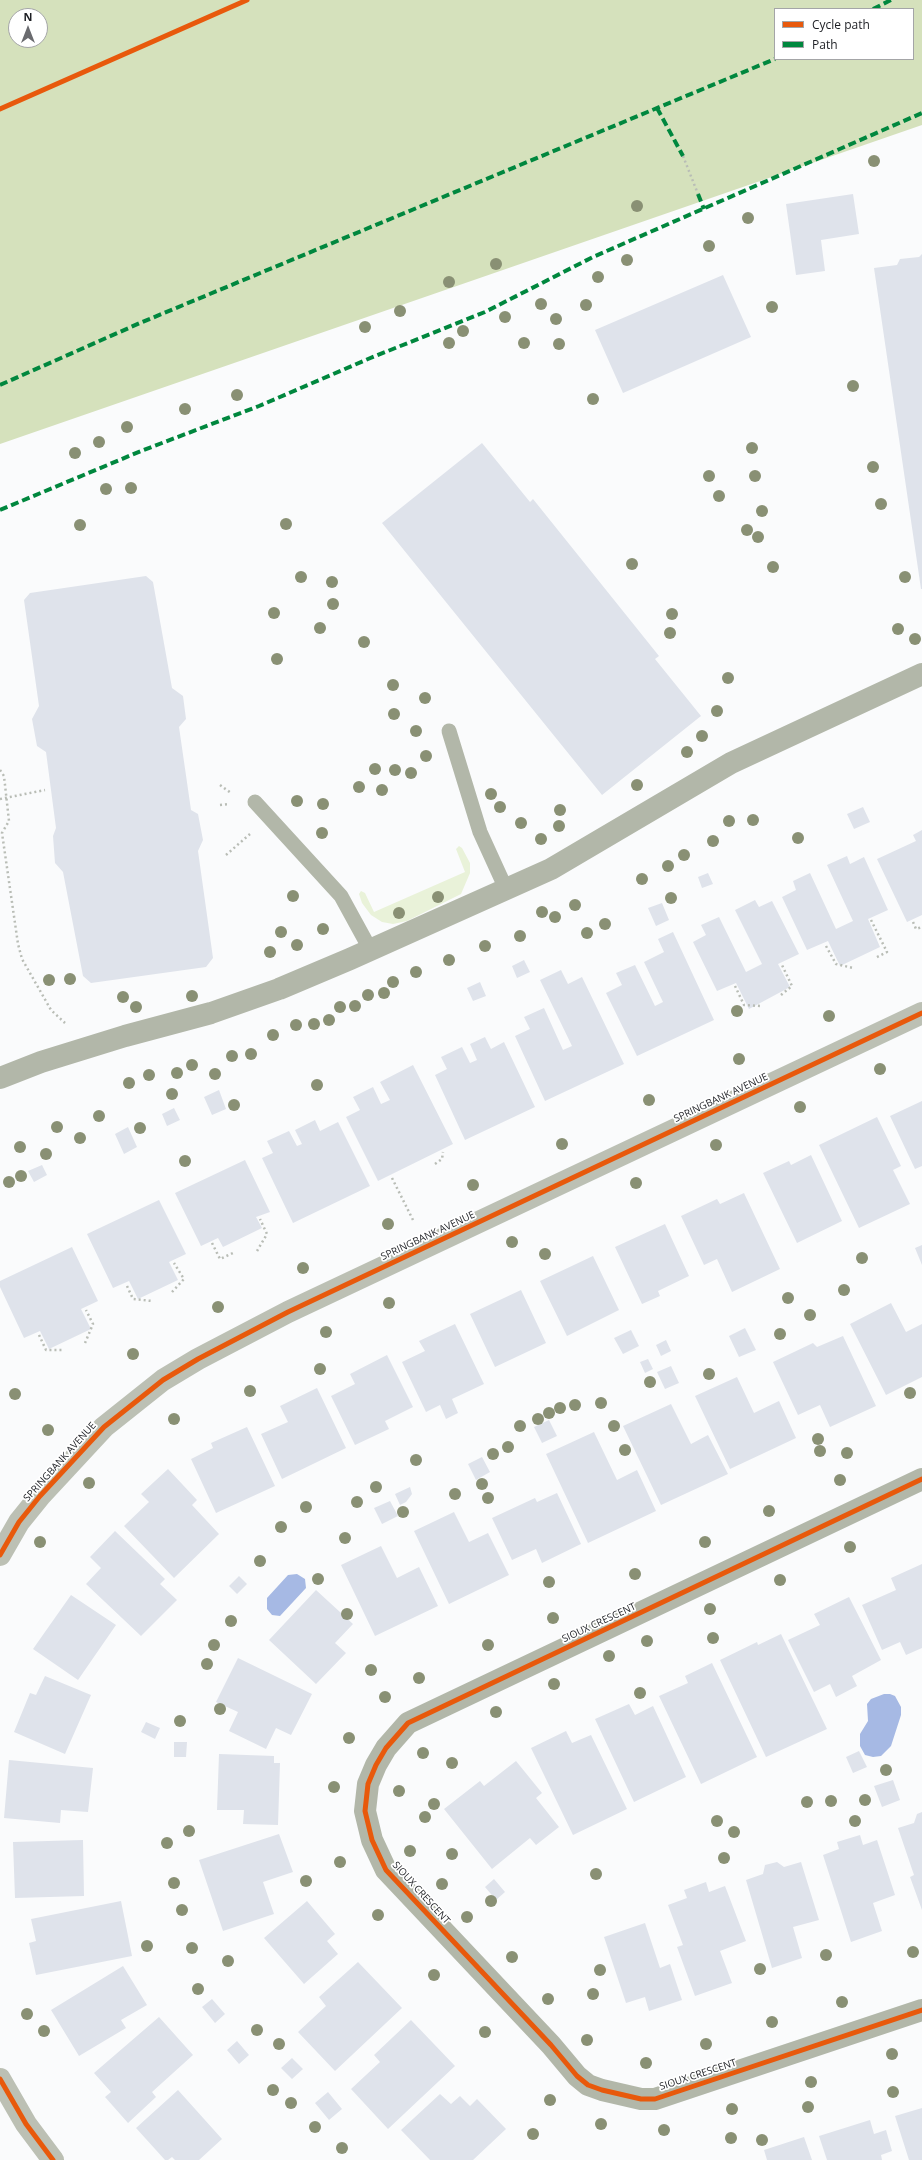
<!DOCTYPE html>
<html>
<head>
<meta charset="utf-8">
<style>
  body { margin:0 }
  #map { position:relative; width:922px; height:2160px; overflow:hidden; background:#fafbfc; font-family:"Open Sans",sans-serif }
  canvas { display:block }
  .legend { position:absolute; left:774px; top:8px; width:140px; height:52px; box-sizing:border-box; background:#fff; border:1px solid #a4a5a7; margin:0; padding:5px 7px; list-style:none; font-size:12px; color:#1c1e23 }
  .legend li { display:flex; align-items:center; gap:8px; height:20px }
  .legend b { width:20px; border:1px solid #a4a5a7 }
  .north { position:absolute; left:8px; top:8px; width:40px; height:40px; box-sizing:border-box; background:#fff; border:1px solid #a4a5a7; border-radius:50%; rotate:0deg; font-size:11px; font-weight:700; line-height:16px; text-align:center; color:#1c1e23 }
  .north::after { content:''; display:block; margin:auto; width:14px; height:18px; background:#6a6b6f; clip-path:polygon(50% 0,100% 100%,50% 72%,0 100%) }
</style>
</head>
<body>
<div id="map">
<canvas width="922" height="2160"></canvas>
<ul class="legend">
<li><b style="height:5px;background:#e8590c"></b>Cycle path</li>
<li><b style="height:5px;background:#00873e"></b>Path</li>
</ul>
<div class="north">N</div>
</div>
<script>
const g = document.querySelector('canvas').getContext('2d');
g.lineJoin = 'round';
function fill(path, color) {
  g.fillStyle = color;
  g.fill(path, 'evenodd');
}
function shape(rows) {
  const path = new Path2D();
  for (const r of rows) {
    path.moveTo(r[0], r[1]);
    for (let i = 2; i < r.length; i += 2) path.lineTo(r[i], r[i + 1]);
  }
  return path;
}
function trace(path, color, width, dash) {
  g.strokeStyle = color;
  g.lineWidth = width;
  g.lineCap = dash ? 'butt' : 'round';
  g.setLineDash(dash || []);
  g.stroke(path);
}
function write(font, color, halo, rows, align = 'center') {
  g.font = font + ' "Open Sans",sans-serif';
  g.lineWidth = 3.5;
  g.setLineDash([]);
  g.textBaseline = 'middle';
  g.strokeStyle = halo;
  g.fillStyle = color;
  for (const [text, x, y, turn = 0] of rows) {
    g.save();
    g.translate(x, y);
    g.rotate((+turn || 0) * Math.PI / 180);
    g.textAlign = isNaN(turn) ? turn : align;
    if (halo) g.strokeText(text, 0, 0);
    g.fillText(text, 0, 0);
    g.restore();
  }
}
const green = shape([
  [459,846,462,848,470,863,470,873,461,894,407,921,393,924,382,922,371,915,362,903,359,894,361,891,365,893,374,912,465,872,456,849]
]);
const forest = shape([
  [0,0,922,0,922,125,0,444],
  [775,9,913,9,913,59,775,59],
  [16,16,40,16,40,40,16,40]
]);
const water = shape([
  [297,1574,305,1579,306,1588,280,1616,272,1615,267,1609,267,1598,288,1575],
  [884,1694,890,1694,895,1696,901,1707,901,1715,891,1746,881,1756,873,1757,865,1755,860,1746,860,1734,868,1721,867,1704,871,1699]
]);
const building = shape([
  [853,194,859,234,821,240,825,271,796,275,786,204],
  [922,254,922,589,921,589,874,268,897,265,900,259,919,257],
  [723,275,751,337,623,393,595,330],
  [482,443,530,502,533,499,659,656,655,659,701,716,602,795,382,523],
  [146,576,153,582,172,688,183,696,186,719,179,727,191,810,198,814,203,840,198,851,213,958,206,967,91,983,83,976,63,872,55,863,53,836,56,828,46,752,37,746,32,719,39,706,24,600,30,593],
  [863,807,870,822,854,829,847,814],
  [922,830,922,915,907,922,877,859,916,841,913,835],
  [847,856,850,864,864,857,888,910,868,919,880,947,840,966,828,941,807,950,782,897,796,890,793,881,810,873,836,929,853,921,827,865],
  [708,873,713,884,702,888,698,877],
  [755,900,759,907,772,901,799,954,778,964,790,987,749,1009,736,983,717,991,693,942,706,935,701,925,719,917,746,972,762,964,735,910],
  [662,903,669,920,656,926,648,908],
  [673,932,714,1020,637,1056,606,993,622,985,616,973,635,965,655,1006,663,1002,644,962,664,952,658,939],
  [524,960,530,972,517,978,512,966],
  [561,970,568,984,582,977,624,1064,545,1101,515,1036,530,1029,524,1017,544,1008,563,1050,572,1046,540,980],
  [480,982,486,996,473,1001,467,988],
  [485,1037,491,1049,504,1042,535,1107,465,1140,435,1075,447,1069,441,1057,462,1047,470,1063,477,1060,470,1044],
  [413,1065,453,1144,378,1181,346,1117,360,1110,353,1097,373,1087,381,1104,390,1100,380,1082],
  [219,1090,226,1109,212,1115,204,1097],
  [922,1101,922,1166,915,1169,890,1116],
  [174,1108,180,1120,167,1126,162,1114],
  [877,1117,901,1166,893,1170,910,1204,859,1228,819,1145],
  [315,1120,320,1131,338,1122,370,1186,293,1223,262,1158,273,1153,267,1141,289,1131,297,1146,302,1144,295,1130],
  [128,1127,137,1147,124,1154,115,1134],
  [811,1155,842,1221,797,1243,763,1173,789,1161,791,1165],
  [245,1160,270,1212,256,1217,262,1228,223,1247,218,1238,201,1246,175,1193],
  [42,1165,47,1175,34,1182,28,1171],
  [744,1193,780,1269,732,1292,717,1259,704,1265,681,1216,717,1199,720,1204],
  [159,1200,186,1254,169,1262,178,1280,138,1299,129,1281,113,1288,87,1234],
  [665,1224,689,1276,658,1291,660,1296,642,1304,615,1247],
  [922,1245,922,1265,915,1248],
  [72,1247,98,1301,81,1309,91,1329,49,1349,40,1331,24,1338,0,1287,0,1281],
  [593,1256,619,1310,567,1336,540,1281],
  [521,1290,546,1343,495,1367,470,1314],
  [891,1303,906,1332,922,1324,922,1377,886,1395,850,1324],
  [455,1324,484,1384,452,1399,458,1413,446,1419,440,1405,426,1412,402,1362,425,1351,419,1341],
  [745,1328,756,1350,739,1357,729,1336],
  [631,1330,639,1346,623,1354,614,1338],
  [843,1336,876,1406,830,1427,820,1405,798,1415,773,1362,813,1343,817,1347],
  [666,1340,671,1351,661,1356,656,1345],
  [387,1355,413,1407,385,1421,389,1429,355,1445,331,1396,355,1384,350,1374],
  [648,1359,653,1369,645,1373,640,1362],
  [671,1366,679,1383,665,1389,657,1372],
  [737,1377,754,1413,779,1401,796,1438,730,1469,695,1396],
  [317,1388,346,1448,282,1479,261,1434,288,1422,280,1406],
  [671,1404,691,1444,708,1435,728,1474,661,1505,623,1426],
  [549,1420,557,1436,542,1443,534,1427],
  [247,1427,275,1486,216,1513,191,1459,213,1448,211,1443],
  [594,1432,617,1480,637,1470,656,1511,588,1543,546,1454],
  [482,1457,490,1472,476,1480,468,1464],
  [168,1469,197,1500,192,1505,219,1534,174,1578,124,1526,149,1502,141,1494],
  [410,1487,412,1494,406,1502,400,1505,395,1494],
  [557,1493,581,1544,542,1563,536,1549,512,1560,492,1518,535,1498,537,1502],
  [390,1501,398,1516,382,1524,374,1508],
  [454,1512,469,1542,488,1533,509,1575,449,1604,414,1531],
  [115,1531,165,1579,160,1584,177,1600,141,1636,86,1584,101,1568,90,1557],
  [381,1546,397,1578,419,1567,438,1606,375,1636,341,1565],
  [922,1564,922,1648,906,1655,900,1642,882,1650,862,1605,896,1590,891,1578],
  [239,1576,247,1584,237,1594,229,1586],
  [316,1590,353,1624,335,1643,346,1653,316,1684,269,1640],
  [71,1595,116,1625,78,1680,33,1649],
  [849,1597,881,1660,852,1676,857,1686,836,1697,830,1684,814,1692,788,1640,820,1625,814,1614],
  [781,1634,827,1729,766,1757,720,1660,757,1642,758,1645],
  [238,1658,312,1694,291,1735,276,1728,266,1749,229,1731,238,1712,216,1702],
  [712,1663,757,1757,701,1784,659,1696,688,1683,685,1676],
  [45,1676,91,1695,65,1754,14,1732,30,1693,36,1695],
  [629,1704,635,1715,653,1706,686,1777,634,1802,595,1719],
  [146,1722,160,1728,155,1739,141,1732],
  [566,1731,572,1743,591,1735,627,1809,573,1835,531,1748],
  [174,1742,187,1742,186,1757,174,1757],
  [859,1751,867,1767,853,1773,846,1757],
  [219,1754,274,1756,274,1763,280,1763,278,1825,243,1824,244,1810,217,1810],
  [9,1760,93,1768,88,1812,61,1810,60,1823,4,1818],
  [516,1761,542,1793,536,1798,559,1827,536,1845,530,1838,492,1869,444,1809,480,1781,484,1786],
  [893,1780,900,1800,882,1807,874,1786],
  [922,1812,922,1910,910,1877,914,1875,898,1828,914,1823,917,1814],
  [279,1834,293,1872,263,1882,274,1914,223,1931,199,1860],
  [860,1835,863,1845,877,1840,895,1895,873,1903,882,1931,851,1942,823,1855,839,1849,837,1842],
  [83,1840,84,1896,15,1898,13,1842],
  [777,1862,784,1867,801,1862,819,1920,793,1927,802,1958,772,1968,746,1880,763,1874,765,1865],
  [494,1879,505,1892,496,1900,485,1887],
  [706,1882,709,1892,725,1886,746,1941,720,1951,732,1983,695,1996,677,1947,683,1945,668,1905,687,1898,684,1890],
  [121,1901,132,1956,36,1975,29,1943,36,1941,31,1919],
  [307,1901,335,1934,327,1941,338,1954,304,1984,264,1938],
  [645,1923,660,1968,670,1964,682,2000,649,2011,645,1997,626,2003,604,1937],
  [358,1962,402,2008,335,2071,298,2032,326,2006,319,1997],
  [123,1966,147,2005,121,2020,126,2028,79,2056,51,2010],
  [212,1999,225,2014,215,2023,202,2007],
  [159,2017,193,2055,152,2092,156,2097,128,2123,105,2097,111,2092,94,2073],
  [411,2020,455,2066,388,2129,351,2089,380,2062,374,2055],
  [237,2041,249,2055,239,2064,227,2050],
  [292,2058,303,2069,292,2079,281,2068],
  [178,2090,222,2139,199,2160,175,2160,172,2157,168,2160,165,2160,136,2128],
  [328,2092,342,2109,329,2120,315,2103],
  [440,2094,451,2104,460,2096,470,2106,477,2099,506,2129,473,2160,430,2160,401,2130],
  [922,2108,922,2160,909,2160,895,2116],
  [870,2120,874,2134,886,2130,892,2151,881,2155,882,2160,827,2160,819,2136],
  [804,2137,812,2160,767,2160,764,2150]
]);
const path = shape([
  [683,156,698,194],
  [0,770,4,776,9,821,2,833,18,944,22,959,51,1010,65,1023],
  [220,785,231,793],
  [0,799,45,790],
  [220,805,229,804],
  [226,855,250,834],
  [871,920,887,952,875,958],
  [913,922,916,929,922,927],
  [826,946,836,964,853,968],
  [735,986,744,1005,760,1006],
  [781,995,792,986,782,965],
  [435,1164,442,1159,443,1152],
  [392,1178,413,1220],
  [212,1243,220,1259,235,1252],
  [257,1251,267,1234,260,1219],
  [127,1286,133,1299,152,1301],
  [172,1292,184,1279,174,1263],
  [39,1335,46,1350,62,1350],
  [85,1343,93,1324,86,1310]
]);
const service = shape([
  [449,731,480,832,506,889],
  [255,802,341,896,370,949]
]);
const minor = shape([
  [0,1078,41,1062,125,1036,211,1013,279,989,350,959,551,869,731,763,922,674],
  [922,1479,408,1723,386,1748,376,1765,368,1784,365,1811,372,1840,386,1870,551,2045,577,2076,588,2085,602,2090,641,2099,655,2099,922,2010]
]);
const secondary = shape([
  [0,1555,19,1522,40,1496,104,1427,163,1380,198,1359,288,1312,922,1013],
  [0,2079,26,2124,53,2160]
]);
const quiet = shape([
  [873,9,891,0],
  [657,108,683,156],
  [698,194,704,209],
  [0,385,140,323,775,59],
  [0,510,141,451,259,406,368,359,485,312,593,257,922,113]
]);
const cycleway = shape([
  [0,109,247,0],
  [922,1479,408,1723,386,1748,376,1765,368,1784,365,1811,372,1840,386,1870,551,2045,577,2076,588,2085,602,2090,641,2099,655,2099,922,2010],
  [0,1555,19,1522,40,1496,104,1427,163,1380,198,1359,288,1312,922,1013],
  [0,2079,26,2124,53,2160]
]);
const trees = [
  [874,161],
  [637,206],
  [748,218],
  [709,246],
  [627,260],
  [496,264],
  [598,277],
  [449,282],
  [541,304],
  [586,305],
  [772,307],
  [400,311],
  [505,317],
  [556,319],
  [365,327],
  [463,331],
  [449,343],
  [524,343],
  [559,344],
  [853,386],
  [237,395],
  [593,399],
  [185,409],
  [127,427],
  [99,442],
  [752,448],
  [75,453],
  [873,467],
  [709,476],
  [755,476],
  [131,488],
  [106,489],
  [719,496],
  [881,504],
  [762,511],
  [286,524],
  [80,525],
  [747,530],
  [758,537],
  [632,564],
  [773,567],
  [301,577],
  [905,577],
  [332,582],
  [333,604],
  [274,613],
  [672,614],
  [320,628],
  [898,629],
  [670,633],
  [915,639],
  [364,642],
  [277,659],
  [728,678],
  [393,685],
  [425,698],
  [717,711],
  [394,714],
  [416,731],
  [702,736],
  [687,752],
  [426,756],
  [375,769],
  [395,770],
  [411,773],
  [637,785],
  [359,787],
  [382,790],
  [491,794],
  [297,801],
  [323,804],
  [500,807],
  [560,810],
  [753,820],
  [729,821],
  [521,823],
  [559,826],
  [322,833],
  [798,838],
  [541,839],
  [713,841],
  [684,855],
  [668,866],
  [642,879],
  [293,896],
  [438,897],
  [671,898],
  [575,905],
  [542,912],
  [399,913],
  [555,917],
  [605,924],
  [323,929],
  [281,932],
  [587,933],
  [520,936],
  [297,945],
  [485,946],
  [270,952],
  [449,960],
  [416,972],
  [70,979],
  [49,980],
  [393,982],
  [384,993],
  [368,995],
  [192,996],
  [123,997],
  [355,1006],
  [136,1007],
  [340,1007],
  [737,1011],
  [829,1016],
  [329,1020],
  [314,1024],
  [296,1025],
  [273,1035],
  [251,1054],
  [232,1056],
  [739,1059],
  [192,1065],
  [880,1069],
  [177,1073],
  [215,1074],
  [149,1075],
  [129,1083],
  [317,1085],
  [172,1094],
  [649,1100],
  [234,1105],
  [800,1107],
  [99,1116],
  [57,1127],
  [140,1128],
  [80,1138],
  [562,1144],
  [716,1145],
  [20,1147],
  [46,1154],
  [185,1161],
  [21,1176],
  [9,1182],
  [636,1183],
  [473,1185],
  [388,1224],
  [512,1242],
  [545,1254],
  [862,1258],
  [303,1268],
  [844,1290],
  [788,1298],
  [389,1303],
  [218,1307],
  [810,1315],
  [326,1332],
  [780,1334],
  [133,1354],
  [320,1369],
  [709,1374],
  [650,1382],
  [250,1391],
  [910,1393],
  [15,1394],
  [601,1403],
  [575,1405],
  [560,1408],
  [549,1413],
  [174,1419],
  [538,1419],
  [520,1426],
  [614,1426],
  [48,1430],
  [818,1439],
  [508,1447],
  [625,1450],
  [820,1451],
  [847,1453],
  [493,1454],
  [416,1460],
  [840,1480],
  [89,1483],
  [482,1484],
  [376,1487],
  [455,1494],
  [488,1498],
  [357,1502],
  [306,1507],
  [769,1511],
  [403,1512],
  [281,1527],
  [345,1538],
  [40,1542],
  [705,1542],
  [850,1547],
  [260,1561],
  [635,1574],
  [318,1579],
  [780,1580],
  [549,1582],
  [710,1609],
  [347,1614],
  [553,1618],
  [231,1621],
  [713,1638],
  [647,1641],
  [214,1645],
  [488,1645],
  [609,1656],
  [207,1664],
  [371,1670],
  [419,1678],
  [554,1684],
  [640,1693],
  [385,1697],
  [220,1709],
  [496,1712],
  [180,1721],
  [349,1738],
  [423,1753],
  [452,1763],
  [886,1770],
  [334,1787],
  [399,1791],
  [865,1800],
  [831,1801],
  [807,1802],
  [434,1804],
  [425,1817],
  [717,1821],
  [855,1821],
  [189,1831],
  [734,1832],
  [167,1843],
  [410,1851],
  [452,1854],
  [724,1858],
  [340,1862],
  [596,1874],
  [306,1881],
  [174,1883],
  [442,1884],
  [491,1901],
  [182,1910],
  [378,1915],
  [467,1917],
  [147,1946],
  [192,1948],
  [913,1952],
  [826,1955],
  [512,1957],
  [228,1961],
  [760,1969],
  [600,1970],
  [434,1975],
  [198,1989],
  [593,1994],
  [548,1999],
  [842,2002],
  [27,2014],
  [772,2022],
  [257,2030],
  [44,2031],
  [485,2032],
  [587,2040],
  [279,2044],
  [706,2044],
  [892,2054],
  [646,2063],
  [811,2082],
  [273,2090],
  [893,2092],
  [550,2100],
  [291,2103],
  [808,2107],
  [732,2109],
  [601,2124],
  [315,2127],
  [664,2130],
  [533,2134],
  [731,2138],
  [762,2140],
  [342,2148]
];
const streetNames = [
  ["SPRINGBANK AVENUE",721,1098,-25],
  ["SPRINGBANK AVENUE",428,1236,-25],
  ["SPRINGBANK AVENUE",60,1462,-48],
  ["SIOUX CRESCENT",599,1623,-25],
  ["SIOUX CRESCENT",421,1893,48],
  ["SIOUX CRESCENT",698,2075,-18]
];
fill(green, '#e9f2d9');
fill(forest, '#d5e1bc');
fill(water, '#a6b9e4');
fill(building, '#dfe3eb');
trace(path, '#b9bdb6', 2.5, [2, 3]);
trace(service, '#b2b7a9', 15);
trace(minor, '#b2b7a9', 22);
trace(secondary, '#bcc0b4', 22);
trace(quiet, '#00873e', 4, [8, 4]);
trace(cycleway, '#e8590c', 5);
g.fillStyle = '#899074';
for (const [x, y] of trees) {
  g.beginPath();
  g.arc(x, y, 6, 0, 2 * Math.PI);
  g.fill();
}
write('10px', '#1c1e23', '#fff', streetNames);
</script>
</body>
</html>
